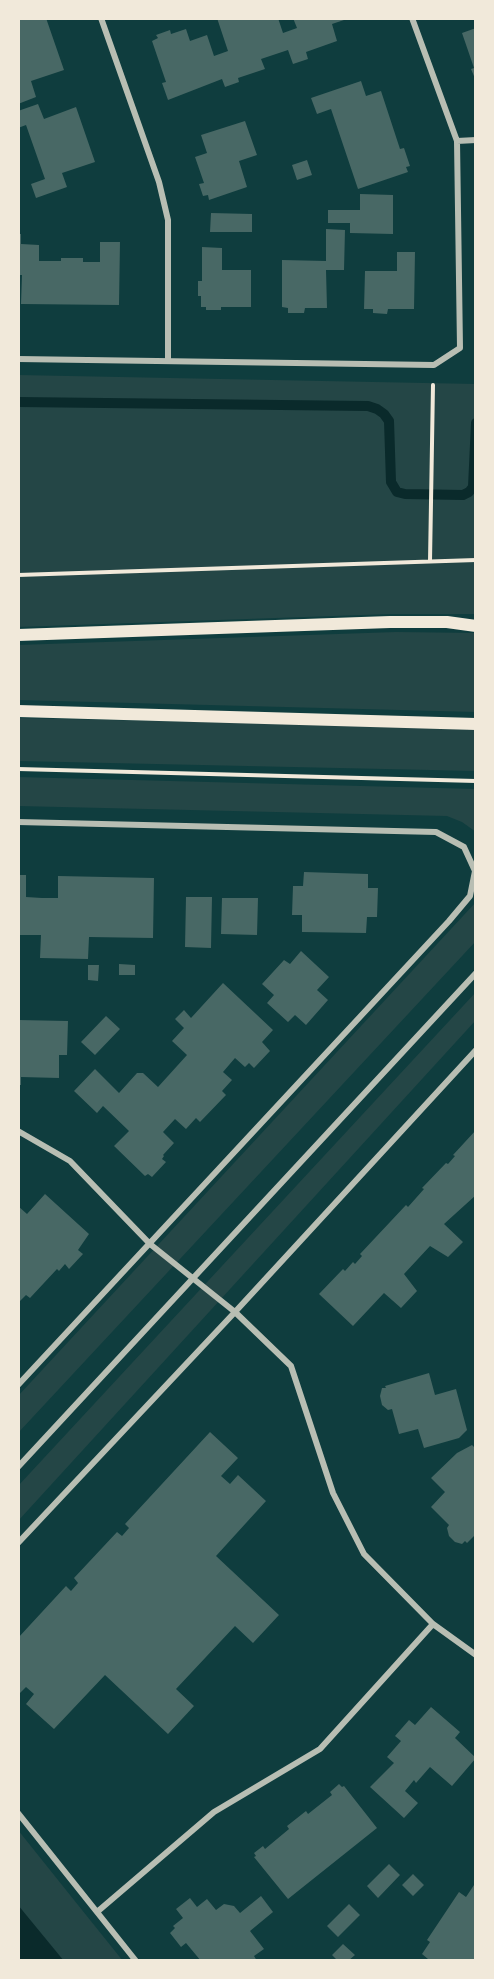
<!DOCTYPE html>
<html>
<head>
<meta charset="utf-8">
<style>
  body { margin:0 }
  #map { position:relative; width:494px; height:1979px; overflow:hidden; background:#0f3d3e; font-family:"Fira Sans",sans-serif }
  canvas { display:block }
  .frame { position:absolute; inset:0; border:20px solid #f1e9da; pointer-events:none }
</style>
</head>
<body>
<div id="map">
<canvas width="494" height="1979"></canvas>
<div class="frame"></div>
</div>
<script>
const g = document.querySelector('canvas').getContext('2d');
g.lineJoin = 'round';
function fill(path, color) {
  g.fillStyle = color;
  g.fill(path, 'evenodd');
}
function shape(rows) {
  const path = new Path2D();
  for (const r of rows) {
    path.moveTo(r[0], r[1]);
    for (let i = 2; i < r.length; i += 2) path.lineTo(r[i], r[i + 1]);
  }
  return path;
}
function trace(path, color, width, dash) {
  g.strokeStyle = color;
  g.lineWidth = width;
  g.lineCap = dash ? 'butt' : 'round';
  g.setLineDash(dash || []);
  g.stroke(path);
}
const green = shape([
  [18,375,476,384,476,614,391,614,18,627],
  [396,632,476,633,476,712,18,700,18,645],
  [18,718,386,726,476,730,476,771,18,761],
  [18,777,476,789,476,832,462,822,447,816,18,806],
  [476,902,476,941,18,1433,18,1396],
  [476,992,476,1020,18,1521,18,1486],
  [18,1830,78,1905,123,1961,18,1961]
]);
const water = shape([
  [18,1905,64,1961,18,1961]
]);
const stream = shape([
  [18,402,368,406,377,409,384,414,389,421,391,482,397,492,405,494,463,495,469,492,473,487,476,423]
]);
const building = shape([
  [18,18,46,18,64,70,31,81,36,97,18,104],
  [217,18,278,18,283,33,297,28,293,18,350,18,332,24,337,41,306,52,308,59,293,64,288,50,261,59,265,69,238,78,239,82,225,87,222,79,168,100,162,83,166,82,152,41,158,38,156,35,170,30,171,34,186,29,190,41,207,35,214,56,228,51],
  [476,28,476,81,471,69,474,68,462,33],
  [361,81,366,96,381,91,400,149,404,148,410,166,406,167,408,172,358,189,331,109,317,114,311,98],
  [38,104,44,119,76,107,95,162,62,173,67,187,36,198,31,184,45,179,26,125,18,128,18,111],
  [245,121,257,155,239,161,247,187,209,200,208,195,203,196,199,184,204,183,195,157,207,153,201,135],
  [307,160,312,175,297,180,292,165],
  [360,194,393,195,393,234,350,233,350,223,328,223,328,210,360,210],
  [211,213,252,214,252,232,210,232],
  [326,229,345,230,344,270,326,270,327,308,305,308,304,313,288,313,288,308,282,307,282,260,326,261],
  [18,234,21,234,21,244,39,245,39,261,61,261,61,258,83,258,83,262,100,262,100,242,120,242,119,305,21,304,22,275,18,275],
  [202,247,222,248,222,270,251,270,251,307,221,307,221,310,206,310,206,307,201,307,201,296,198,296,198,281,202,281],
  [397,252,415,252,414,309,388,309,387,314,373,313,373,309,364,309,365,271,397,271],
  [304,872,368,874,368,888,378,888,377,917,367,917,366,933,302,932,302,915,292,915,293,886,303,886],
  [18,875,26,875,26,897,42,898,58,898,58,876,154,878,153,938,89,937,88,959,40,958,41,935,18,935],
  [186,897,212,897,211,948,185,947],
  [222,898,258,898,257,935,221,934],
  [301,951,329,977,317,990,328,1000,306,1025,295,1015,288,1022,267,1003,274,995,262,984,284,960,290,964],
  [119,964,135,965,135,975,119,975],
  [88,965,99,965,98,981,88,980],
  [223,983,273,1030,262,1042,270,1051,254,1068,249,1063,245,1067,235,1058,223,1072,232,1080,222,1091,226,1095,200,1122,196,1118,186,1129,175,1119,163,1132,174,1143,163,1155,164,1156,162,1159,166,1162,152,1177,148,1174,145,1176,114,1146,129,1131,103,1106,97,1113,74,1091,95,1069,119,1093,137,1073,143,1073,158,1087,187,1055,172,1041,184,1028,175,1019,184,1010,191,1018],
  [106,1016,120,1029,95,1055,81,1042],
  [18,1020,68,1021,67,1055,59,1055,59,1078,21,1077,21,1085,18,1085],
  [476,1130,476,1195,444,1224,463,1242,448,1257,430,1246,404,1274,417,1291,401,1308,384,1293,353,1326,319,1294,343,1269,345,1271,353,1262,355,1264,362,1256,360,1254,406,1205,408,1207,424,1189,422,1188,446,1163,448,1164,455,1156,453,1155],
  [45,1194,89,1234,78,1250,83,1254,69,1269,65,1264,59,1271,57,1269,30,1298,26,1295,18,1303,18,1206,27,1214],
  [429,1373,435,1395,456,1389,467,1430,459,1438,424,1448,418,1429,399,1434,392,1409,388,1410,382,1405,380,1396,382,1388,386,1388,385,1386],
  [210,1432,238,1458,221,1476,230,1484,238,1475,266,1501,216,1556,279,1615,253,1643,235,1626,176,1689,194,1706,168,1734,105,1675,54,1729,26,1704,34,1694,26,1687,18,1695,18,1638,66,1586,71,1591,78,1583,74,1578,117,1532,122,1536,129,1528,125,1524],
  [472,1445,476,1449,476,1534,467,1543,465,1541,462,1544,455,1542,449,1536,447,1528,449,1525,431,1507,445,1492,431,1478,457,1453],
  [431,1707,460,1732,455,1738,476,1758,452,1786,430,1767,416,1783,414,1780,405,1791,418,1803,404,1818,370,1787,394,1763,387,1757,401,1741,395,1736,409,1720,415,1725],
  [339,1784,342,1787,344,1786,377,1828,288,1899,254,1857,256,1856,254,1853,263,1846,265,1849,289,1829,287,1826,306,1811,308,1814,332,1795,330,1792],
  [389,1864,400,1875,378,1898,367,1886],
  [413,1874,424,1885,413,1896,402,1885],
  [476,1882,476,1961,426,1961,428,1959,422,1954,430,1942,427,1940,459,1892,466,1897],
  [261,1896,273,1912,250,1931,264,1949,254,1956,257,1961,201,1961,186,1943,181,1947,170,1933,175,1928,173,1926,183,1918,176,1909,190,1898,197,1907,207,1899,216,1910,224,1904,234,1906,240,1913],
  [349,1904,360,1915,338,1937,327,1926],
  [343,1944,355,1955,348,1961,338,1961,332,1955]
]);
const path = shape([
  [430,561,433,385],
  [18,575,476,560],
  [18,769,476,781]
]);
const minor = shape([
  [101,18,159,182,168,220,168,361],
  [457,141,476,140],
  [18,359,434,365,460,348,457,141,412,18],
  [18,822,436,832,464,847,475,871,470,896,449,921,18,1385],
  [18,1131,70,1161,150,1244,235,1312,291,1366,333,1493,364,1554,433,1624,476,1655],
  [18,1467,476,973],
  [18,1543,235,1312,476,1050],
  [18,1813,136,1961],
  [97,1912,214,1812,320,1749,433,1624]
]);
const secondary = shape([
  [18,635,390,622,447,622,476,626],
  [18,711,476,724]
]);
fill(green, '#244646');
fill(water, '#0a2a2b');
trace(stream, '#0a2a2b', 10);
fill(building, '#486865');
trace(path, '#f1e9da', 4);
trace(minor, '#b8beb3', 6);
trace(secondary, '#f1e9da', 12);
</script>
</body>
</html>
